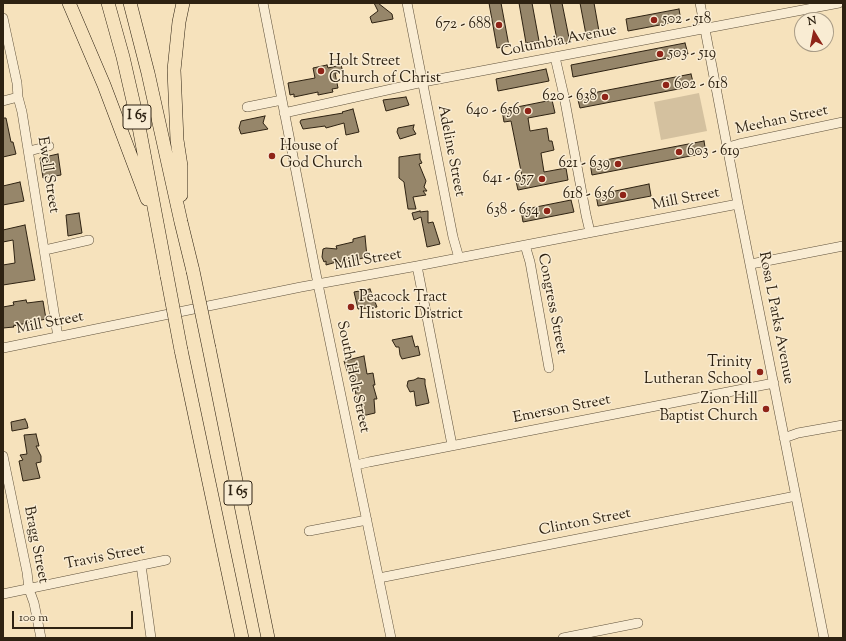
<!DOCTYPE html>
<html>
<head>
<meta charset="utf-8">
<style>
  body { margin:0 }
  #map { position:relative; width:846px; height:641px; overflow:hidden; background:#f6e2bc; font-family:"Sorts Mill Goudy",serif }
  canvas { display:block }
  .frame { position:absolute; inset:0; border:4px solid #2e2212; pointer-events:none }
  .north { position:absolute; left:794px; top:12px; width:40px; height:40px; box-sizing:border-box; background:#f9ecd3; border:1px solid #a89b86; border-radius:50%; rotate:350deg; font-size:11px; font-weight:700; line-height:16px; text-align:center; color:#2e2212 }
  .north::after { content:''; display:block; margin:auto; width:14px; height:18px; background:#8f2418; clip-path:polygon(50% 0,100% 100%,50% 72%,0 100%) }
  .scale { position:absolute; left:12px; top:611px; width:121px; height:18px; box-sizing:border-box; border:2px solid #2e2212; border-top:0; padding-left:5px; font-size:12px; line-height:14px; white-space:nowrap; color:#2e2212; -webkit-text-stroke:3px #f9ecd3; paint-order:stroke }
</style>
</head>
<body>
<div id="map">
<canvas width="846" height="641"></canvas>
<div class="frame"></div>
<div class="north">N</div>
<div class="scale">100 m</div>
</div>
<script>
const g = document.querySelector('canvas').getContext('2d');
g.lineJoin = 'round';
function fill(path, color) {
  g.fillStyle = color;
  g.fill(path, 'evenodd');
}
function shape(rows) {
  const path = new Path2D();
  for (const r of rows) {
    path.moveTo(r[0], r[1]);
    for (let i = 2; i < r.length; i += 2) path.lineTo(r[i], r[i + 1]);
  }
  return path;
}
function trace(path, color, width, dash) {
  g.strokeStyle = color;
  g.lineWidth = width;
  g.lineCap = dash ? 'butt' : 'round';
  g.setLineDash(dash || []);
  g.stroke(path);
}
function write(font, color, halo, rows, align = 'center') {
  g.font = font + ' "Sorts Mill Goudy",serif';
  g.lineWidth = 3;
  g.setLineDash([]);
  g.textBaseline = 'middle';
  g.strokeStyle = halo;
  g.fillStyle = color;
  for (const [text, x, y, turn = 0] of rows) {
    g.save();
    g.translate(x, y);
    g.rotate((+turn || 0) * Math.PI / 180);
    g.textAlign = isNaN(turn) ? turn : align;
    if (halo) g.strokeText(text, 0, 0);
    g.fillText(text, 0, 0);
    g.restore();
  }
}
const green = shape([
  [699,93,707,131,661,140,654,102]
]);
const building = shape([
  [374,3,378,3,392,14,393,19,372,23,370,17,378,11,374,3],
  [489,3,501,3,509,46,497,48,489,3],
  [519,3,532,3,539,41,526,43,519,3],
  [550,3,562,3,570,43,558,45,550,3],
  [580,3,594,3,600,37,587,40,580,3],
  [679,9,681,21,628,31,626,19,679,9],
  [685,43,688,54,573,77,571,65,685,43],
  [327,65,328,68,341,65,343,72,335,73,338,88,332,89,333,92,318,95,318,92,294,97,294,94,290,95,288,83,315,78,313,68,327,65],
  [546,69,549,81,498,91,496,79,546,69],
  [691,74,694,86,580,108,577,96,691,74],
  [406,97,409,105,386,111,383,100,406,97],
  [552,100,555,113,528,118,530,131,547,128,549,141,552,141,554,150,541,153,544,172,566,168,568,180,518,190,515,177,522,176,511,121,504,122,502,110,552,100],
  [353,109,359,132,346,135,344,123,326,128,325,126,303,129,300,122,301,120,343,113,342,112,353,109],
  [265,116,263,123,268,129,241,134,239,128,241,121,265,116],
  [3,118,6,118,11,142,13,142,16,154,3,157,3,118],
  [414,125,413,129,416,134,400,139,397,132,398,128,414,125],
  [704,141,706,153,592,175,590,163,704,141],
  [58,154,61,175,43,178,40,158,58,154],
  [420,154,420,159,422,163,419,164,426,181,424,187,427,191,423,191,426,195,413,197,416,209,408,209,404,182,399,178,399,157,420,154],
  [20,182,24,201,3,205,3,186,20,182],
  [649,184,651,196,598,206,596,195,649,184],
  [571,200,574,212,523,222,521,210,571,200],
  [420,211,420,212,428,211,428,223,433,222,440,244,427,247,421,217,414,220,412,213,420,211],
  [79,213,82,233,68,236,66,215,79,213],
  [25,225,35,280,3,285,3,265,15,263,13,240,3,242,3,230,25,225],
  [365,236,367,257,355,260,355,258,340,262,340,261,326,265,326,261,324,262,322,257,323,249,326,248,337,249,336,246,353,242,353,239,365,236],
  [370,289,377,307,358,309,354,292,370,289],
  [26,300,27,303,43,301,46,319,13,326,14,327,3,328,3,307,14,305,13,302,26,300],
  [412,336,415,347,418,346,420,355,402,359,400,355,399,347,396,347,392,340,412,336],
  [364,356,367,374,373,373,375,385,373,385,377,399,374,399,375,413,362,416,359,412,361,401,356,402,355,398,355,395,356,395,352,373,348,374,344,361,364,356],
  [418,378,425,379,425,384,429,403,416,406,414,391,410,392,407,386,408,381,414,380,418,378],
  [25,419,27,423,28,428,12,431,11,422,25,419],
  [36,434,39,446,36,446,41,456,41,462,36,463,40,478,23,481,19,461,23,460,20,455,27,454,24,435,36,434]
]);
const minor = shape([
  [263,3,318,284,391,638],
  [407,3,453,237,459,258],
  [700,3,738,204,824,638],
  [3,18,17,83,18,97,22,112,58,337],
  [555,57,564,96,586,215,590,232],
  [3,101,18,97],
  [247,107,282,100],
  [284,113,423,82,839,3],
  [728,147,739,144,843,122],
  [29,151,49,146],
  [525,245,530,262,549,368],
  [45,250,89,240],
  [751,264,843,246],
  [417,266,452,445],
  [3,348,301,287,417,266,738,204],
  [784,438,798,433,843,425],
  [3,456,27,572,29,589,34,603,41,638],
  [356,465,369,462,774,383],
  [309,531,367,520],
  [141,565,151,638],
  [379,578,796,496],
  [3,594,166,560],
  [563,638,638,623]
]);
const highway = shape([
  [69,3,104,85,147,199],
  [108,3,123,57,139,127,167,276],
  [130,3,148,73,181,222,193,271],
  [181,195,181,166,177,140,174,70,179,22,183,3],
  [209,348,268,638],
  [181,350,242,638]
]);
const highwayBridge = shape([
  [193,271,209,348],
  [167,276,181,350]
]);
const markers = [
  [654,20,4,"#8f2418"],
  [499,25,4,"#8f2418"],
  [660,54,4,"#8f2418"],
  [321,71,4,"#8f2418"],
  [666,85,4,"#8f2418"],
  [605,97,4,"#8f2418"],
  [528,111,4,"#8f2418"],
  [679,152,4,"#8f2418"],
  [272,156,4,"#8f2418"],
  [618,164,4,"#8f2418"],
  [542,179,4,"#8f2418"],
  [623,195,4,"#8f2418"],
  [547,211,4,"#8f2418"],
  [351,307,4,"#8f2418"],
  [760,372,4,"#8f2418"],
  [766,409,4,"#8f2418"]
];
const shields = [
  [137,117,28],
  [238,493,28]
];
const shieldNames = [
  ["I 65",137,117],
  ["I 65",238,493]
];
const poiNames = [
  ["502 - 518",662,20,"left"],
  ["672 - 688",491,25],
  ["503 - 519",668,54,"left"],
  ["Holt Street",329,62,"left"],
  ["Church of Christ",329,79,"left"],
  ["602 - 618",674,85,"left"],
  ["620 - 638",597,97],
  ["640 - 656",520,111],
  ["House of",280,147,"left"],
  ["God Church",280,164,"left"],
  ["603 - 619",687,152,"left"],
  ["621 - 639",610,164],
  ["641 - 657",534,179],
  ["618 - 636",615,195],
  ["638 - 654",539,211],
  ["Peacock Tract",359,298,"left"],
  ["Historic District",359,315,"left"],
  ["Trinity",752,363],
  ["Lutheran School",752,380],
  ["Zion Hill",758,400],
  ["Baptist Church",758,417]
];
const streetNames = [
  ["Columbia Avenue",559,42,-11],
  ["Meehan Street",782,121,-12],
  ["Adeline Street",450,151,79],
  ["Ewell Street",47,175,81],
  ["Mill Street",686,200,-11],
  ["Mill Street",368,261,-10],
  ["Congress Street",551,304,79],
  ["Rosa L Parks Avenue",775,318,79],
  ["Mill Street",50,324,-11],
  ["South Holt Street",352,377,78],
  ["Emerson Street",562,410,-11],
  ["Clinton Street",585,523,-11],
  ["Bragg Street",35,545,79],
  ["Travis Street",105,558,-11]
];
fill(green, '#d4c19f');
fill(building, '#96866a');
trace(building, '#2e2212', 1);
trace(minor, '#60523c', 10);
trace(highway, '#2e2212', 14);
trace(minor, '#f9ecd3', 9);
trace(highway, '#f6e2bc', 13);
trace(highwayBridge, '#2e2212', 14, []);
trace(highwayBridge, '#f6e2bc', 13);
for (const [x, y, r, color] of markers) {
  const dot = new Path2D();
  dot.arc(x, y, r, 0, 2 * Math.PI);
  g.fillStyle = color;
  g.fill(dot);
  trace(dot, '#f9ecd3', 1.5);
}
for (const [x, y, w] of shields) {
  const box = new Path2D();
  box.roundRect(x - w / 2, y - 12, w, 24, 3);
  g.fillStyle = '#f9ecd3';
  g.fill(box);
  trace(box, '#2e2212', 1);
}
write('bold 14px', '#2e2212', null, shieldNames);
write('15px', '#2e2212', '#f9ecd3', poiNames, 'right');
write('15px', '#2e2212', '#f9ecd3', streetNames);
</script>
</body>
</html>
